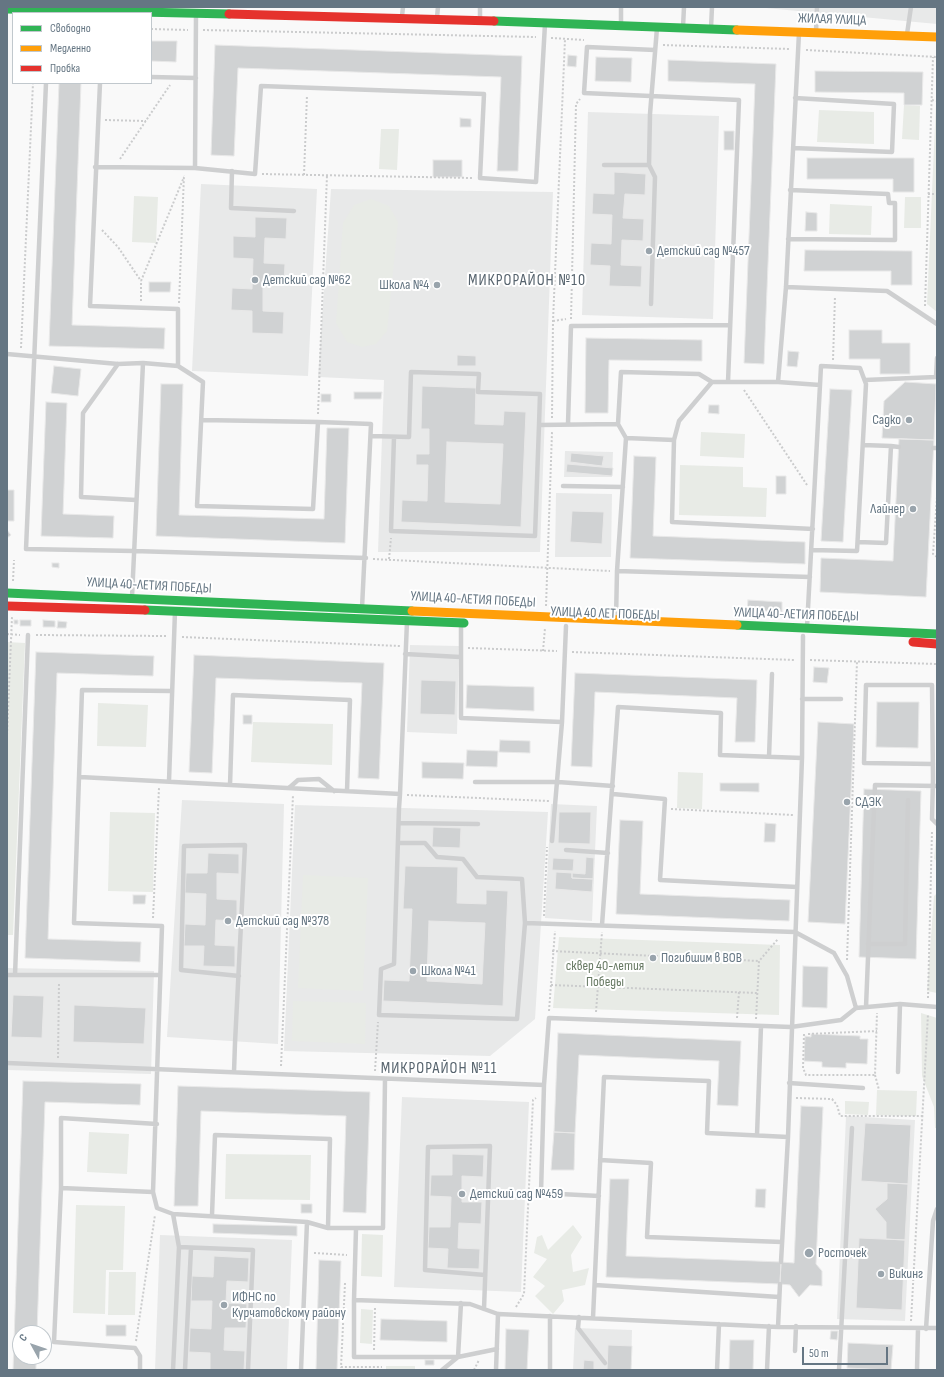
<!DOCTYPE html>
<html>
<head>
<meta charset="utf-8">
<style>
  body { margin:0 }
  #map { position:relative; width:944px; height:1377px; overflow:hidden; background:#f9f9f9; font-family:"Sofia Sans Condensed",sans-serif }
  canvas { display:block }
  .frame { position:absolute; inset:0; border:8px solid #657683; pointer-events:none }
  .legend { position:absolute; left:12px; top:12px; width:140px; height:72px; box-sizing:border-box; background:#fff; border:1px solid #c1c8cd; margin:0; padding:5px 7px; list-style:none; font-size:12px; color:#657683 }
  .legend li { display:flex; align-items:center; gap:8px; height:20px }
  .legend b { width:20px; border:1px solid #c1c8cd }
  .north { position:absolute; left:12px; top:1325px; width:40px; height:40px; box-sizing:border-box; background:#fff; border:1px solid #c1c8cd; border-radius:50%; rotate:310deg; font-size:11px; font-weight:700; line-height:16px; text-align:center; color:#657683 }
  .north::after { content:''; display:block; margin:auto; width:14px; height:18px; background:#99a4ac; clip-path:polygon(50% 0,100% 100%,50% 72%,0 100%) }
  .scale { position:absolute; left:802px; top:1347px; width:86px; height:18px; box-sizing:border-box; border:2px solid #657683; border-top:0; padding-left:5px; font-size:12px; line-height:14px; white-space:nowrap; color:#657683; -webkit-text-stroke:3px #fff; paint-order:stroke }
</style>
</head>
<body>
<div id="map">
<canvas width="944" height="1377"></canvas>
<div class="frame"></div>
<ul class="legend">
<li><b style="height:5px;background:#30b455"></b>Свободно</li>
<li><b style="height:5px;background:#ff9f0a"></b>Медленно</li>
<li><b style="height:5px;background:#e5322d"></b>Пробка</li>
</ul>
<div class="north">С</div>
<div class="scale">50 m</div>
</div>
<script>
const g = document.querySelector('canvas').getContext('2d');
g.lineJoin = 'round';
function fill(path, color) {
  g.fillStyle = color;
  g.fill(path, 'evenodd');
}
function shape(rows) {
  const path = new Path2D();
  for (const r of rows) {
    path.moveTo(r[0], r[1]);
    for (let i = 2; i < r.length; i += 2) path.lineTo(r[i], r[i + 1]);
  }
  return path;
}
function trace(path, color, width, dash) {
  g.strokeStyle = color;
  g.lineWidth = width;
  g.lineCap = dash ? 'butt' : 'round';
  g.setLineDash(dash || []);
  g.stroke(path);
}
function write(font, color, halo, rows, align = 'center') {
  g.font = font + ' "Sofia Sans Condensed",sans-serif';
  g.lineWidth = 4;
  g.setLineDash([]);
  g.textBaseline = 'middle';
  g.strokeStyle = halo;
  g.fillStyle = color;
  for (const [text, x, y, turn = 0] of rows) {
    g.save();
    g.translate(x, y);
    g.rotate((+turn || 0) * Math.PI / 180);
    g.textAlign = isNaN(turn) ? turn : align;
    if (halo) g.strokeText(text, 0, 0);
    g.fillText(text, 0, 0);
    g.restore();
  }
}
const built = shape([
  [755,7,937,7,937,24],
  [588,112,719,116,713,319,582,315],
  [201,184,317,189,308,376,192,371],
  [331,189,553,192,540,552,378,552,384,380,318,377],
  [565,451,613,452,612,477,564,477],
  [556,493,612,494,611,557,555,557],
  [410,645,459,646,457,734,407,732],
  [182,800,284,804,278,1044,167,1037],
  [551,804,597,806,592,921,545,918],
  [295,805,548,812,535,1019,490,1056,284,1051],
  [7,968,154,971,151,1074,7,1070],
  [402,1097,529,1102,521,1292,394,1287],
  [846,1116,915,1120,905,1321,837,1319],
  [160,1235,292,1240,287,1370,155,1370],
  [575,1328,632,1330,631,1370,573,1370]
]);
const green = shape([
  [937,80,937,312,927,304],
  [904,105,920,106,919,140,902,139],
  [819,110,874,112,874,144,817,142],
  [381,129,399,129,397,170,379,169],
  [134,196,158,197,156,243,132,242],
  [905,197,921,197,921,228,904,228],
  [371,199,389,206,398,222,387,331,376,344,362,347,347,342,336,323,343,223,354,205],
  [830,204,872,206,871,235,829,234],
  [701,432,745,434,744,458,700,456],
  [680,465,743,467,743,487,767,488,766,517,679,515],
  [7,642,25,643,13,935,7,935],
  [98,703,148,705,146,747,97,746],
  [253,722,333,724,332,765,251,762],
  [678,772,703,773,702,809,677,808],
  [110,812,155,813,153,892,108,891],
  [937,827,937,861,934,859],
  [303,875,368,878,363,991,298,988],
  [937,893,937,993,927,991,934,896],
  [559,937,780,945,779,1015,553,1008],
  [293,1001,366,1003,365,1044,292,1041],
  [921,1013,937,1018,937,1128,935,1128,934,1107,922,1076],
  [877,1090,917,1091,916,1116,876,1115],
  [845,1101,869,1102,868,1115,845,1114],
  [89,1132,129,1134,127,1174,87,1172],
  [226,1154,311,1155,310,1200,225,1199],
  [76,1205,125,1206,123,1270,106,1270,105,1314,73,1313],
  [573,1225,582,1237,571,1255,573,1272,589,1268,585,1285,562,1290,564,1301,553,1314,535,1296,545,1286,533,1277,547,1259,534,1253,537,1237,542,1235,548,1250],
  [362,1234,383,1235,382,1277,361,1276],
  [109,1272,136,1272,135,1315,108,1315],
  [361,1309,373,1310,372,1344,360,1343],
  [386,1366,415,1366,415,1370,386,1370]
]);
const building = shape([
  [151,41,177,41,176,62,151,61,151,41],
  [215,45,522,56,518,171,497,171,501,77,238,68,234,156,211,155,215,45],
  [568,55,577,56,576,67,567,66,568,55],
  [596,57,632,58,631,82,595,81,596,57],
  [668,60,776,64,764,364,744,363,755,84,668,81,668,60],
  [815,71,923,72,922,105,904,105,904,93,815,92,815,71],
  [59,83,81,83,72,325,165,328,164,349,49,346,59,83],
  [460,118,471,119,471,127,460,127,460,118],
  [724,131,734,131,734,150,724,150,724,131],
  [807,158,914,158,914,192,893,192,893,179,807,179,807,158],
  [433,160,462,160,462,177,433,177,433,160],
  [614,172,646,174,645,195,625,194,623,218,644,219,643,241,622,240,621,265,642,266,641,287,609,286,610,266,590,265,591,243,611,244,612,215,592,214,593,193,614,194,614,172],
  [806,212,817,213,817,231,805,231,806,212],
  [255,217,287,218,286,239,265,238,264,263,285,264,284,285,263,285,263,311,284,312,283,334,252,333,252,311,231,310,232,288,252,289,253,259,233,258,233,236,255,237,255,217],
  [805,250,912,251,912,285,891,285,891,271,804,271,805,250],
  [149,282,171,282,170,292,149,292,149,282],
  [849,330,882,330,882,343,910,343,910,374,880,374,880,359,849,359,849,330],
  [586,338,702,340,702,361,609,360,608,413,585,413,586,338],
  [788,351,799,352,797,367,787,366,788,351],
  [457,355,476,356,476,366,457,366,457,355],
  [54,366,81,369,78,396,51,393,54,366],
  [905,382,936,384,934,440,882,438,884,401,905,382],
  [161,384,183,384,179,515,324,519,327,428,349,428,345,543,156,536,161,384],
  [422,386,476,388,475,424,503,425,504,411,526,412,521,527,401,522,402,500,427,501,428,465,416,465,416,454,429,454,429,429,421,429,422,386],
  [447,442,503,444,500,504,445,502,447,442],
  [830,389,852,390,843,542,821,541,830,389],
  [354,392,382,392,381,399,354,399,354,392],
  [321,394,331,394,331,402,321,402,321,394],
  [46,402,67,403,63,514,114,516,113,538,41,536,46,402],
  [709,405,719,405,719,414,708,413,709,405],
  [899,439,934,440,926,597,820,592,821,558,893,561,899,439],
  [571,453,604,456,602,466,570,462,571,453],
  [634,456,656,457,653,536,805,542,805,564,630,558,634,456],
  [567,464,613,468,612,476,566,472,567,464],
  [776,476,786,476,786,494,776,494,776,476],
  [7,490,14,490,14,521,7,521,7,490],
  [572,511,604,512,602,544,570,542,572,511],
  [7,530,11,535,7,538,7,530],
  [52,563,59,563,59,568,52,567,52,563],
  [748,600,782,602,782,612,747,610,748,600],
  [14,620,18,620,18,624,14,624,14,620],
  [20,620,31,620,31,626,20,626,20,620],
  [43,620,55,621,55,627,43,627,43,620],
  [58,621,67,622,66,628,57,628,58,621],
  [36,652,154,656,153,676,57,673,48,939,141,942,140,962,25,958,36,652],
  [194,655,384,663,379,779,358,778,362,683,216,678,212,773,189,772,194,655],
  [814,667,829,668,827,683,813,682,814,667],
  [575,673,757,680,755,742,735,742,737,698,595,692,592,767,571,766,575,673],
  [421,680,456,681,455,715,420,714,421,680],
  [467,685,534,687,534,711,466,708,467,685],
  [877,702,919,702,918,748,876,747,877,702],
  [243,715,252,715,252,724,243,724,243,715],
  [818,722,854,724,845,924,808,922,818,722],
  [500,740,530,741,530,753,499,752,500,740],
  [467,750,498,751,497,767,466,766,467,750],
  [422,762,464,763,463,779,422,778,422,762],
  [720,783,759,783,759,792,720,791,720,783],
  [864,789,921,791,916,959,859,957,864,789],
  [559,812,591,812,590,844,558,843,559,812],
  [620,820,643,821,640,894,790,900,789,921,616,914,620,820],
  [765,823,776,824,775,842,764,842,765,823],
  [433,827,461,828,460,848,432,847,433,827],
  [208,853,239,854,239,874,217,873,217,899,237,900,237,921,216,920,215,945,235,946,235,967,203,966,204,946,184,946,185,924,205,925,206,894,185,893,186,873,207,873,208,853],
  [586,857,594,858,593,879,572,878,572,873,585,874,586,857],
  [553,858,574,859,573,871,552,870,553,858],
  [405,866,458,867,457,903,486,904,486,890,508,891,503,1006,383,1001,384,980,409,981,412,909,403,909,405,866],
  [429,921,485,923,482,984,427,981,429,921],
  [556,872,572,873,572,878,593,879,592,892,555,889,556,872],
  [133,895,146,895,145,904,133,904,133,895],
  [803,966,828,967,827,1008,802,1007,803,966],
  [13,995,44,996,42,1038,11,1037,13,995],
  [74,1005,146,1008,144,1044,73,1042,74,1005],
  [558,1033,741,1041,738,1106,717,1105,719,1061,579,1055,575,1133,554,1132,558,1033],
  [811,1034,860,1036,860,1039,868,1039,867,1064,846,1063,846,1068,822,1067,822,1062,804,1061,805,1036,811,1037,811,1034],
  [23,1081,141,1084,140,1105,45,1102,37,1333,20,1333,20,1357,36,1357,36,1369,72,1370,13,1370,23,1081],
  [178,1086,370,1092,366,1213,343,1212,346,1116,201,1111,198,1206,174,1206,178,1086],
  [801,1106,823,1107,816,1264,822,1271,822,1286,810,1285,799,1297,790,1285,780,1284,781,1262,794,1263,801,1106],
  [865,1123,911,1125,908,1184,861,1181,865,1123],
  [554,1132,575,1133,574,1170,551,1170,554,1132],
  [452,1154,484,1155,483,1177,462,1176,462,1202,482,1202,481,1224,459,1223,458,1248,480,1249,479,1269,447,1268,448,1249,428,1248,429,1227,450,1227,451,1197,430,1196,431,1175,452,1175,452,1154],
  [610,1179,629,1179,626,1256,781,1262,780,1284,606,1277,610,1179],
  [887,1183,908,1184,905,1240,886,1239,886,1222,875,1209,887,1199,887,1183],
  [756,1189,766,1189,765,1208,755,1207,756,1189],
  [301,1204,312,1204,312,1213,301,1213,301,1204],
  [213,1224,297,1226,297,1236,213,1233,213,1224],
  [859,1238,905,1240,902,1310,856,1308,859,1238],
  [214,1256,249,1258,248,1282,227,1281,226,1303,247,1304,246,1328,225,1328,224,1350,245,1351,244,1370,210,1370,210,1353,189,1352,190,1328,211,1329,212,1301,191,1301,192,1276,213,1277,214,1256],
  [319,1260,341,1261,337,1370,316,1370,319,1260],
  [381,1319,447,1321,447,1342,380,1340,381,1319],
  [106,1325,126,1325,126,1336,106,1336,106,1325],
  [506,1329,529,1330,527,1370,505,1370,506,1329],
  [831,1331,838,1331,837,1340,830,1339,831,1331],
  [730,1340,754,1340,753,1370,729,1370,730,1340],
  [848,1343,893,1345,891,1370,847,1368,848,1343],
  [608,1345,632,1346,631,1370,607,1370,608,1345],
  [425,1360,434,1360,434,1365,425,1365,425,1360],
  [584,1360,594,1361,594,1370,583,1370,584,1360]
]);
const path = shape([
  [151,29,188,30],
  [203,30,536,37],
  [551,38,584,40],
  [663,45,790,49],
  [806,50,937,57],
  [932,100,937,101],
  [105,120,146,121],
  [120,159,170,85],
  [262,174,472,178],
  [304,175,307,95],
  [928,194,937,194],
  [102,230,118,247,141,281],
  [141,301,141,281,184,177],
  [179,303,184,175],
  [925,306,933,57],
  [571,319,576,104,580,99],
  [553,321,566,319],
  [21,348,33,83],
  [833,360,835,296],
  [744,390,807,485],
  [318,414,327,175],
  [552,418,553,321,565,39],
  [937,497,933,554,937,557],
  [373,559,610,571],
  [389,559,391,538],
  [13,581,14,560],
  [546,606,552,432],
  [7,634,20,635],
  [36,635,166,636],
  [182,637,400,646],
  [468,648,557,651],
  [543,651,545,628],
  [572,652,795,660],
  [810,660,937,664],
  [7,735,12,617],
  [407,795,549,801],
  [671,809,793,815],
  [544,916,547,847],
  [153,918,159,788],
  [552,951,759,961],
  [847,960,857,661],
  [551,985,757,993],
  [928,998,932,830],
  [549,1011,555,931],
  [596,1012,602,932],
  [737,1018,739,992],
  [756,1019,759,961,778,939],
  [804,1034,803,1068,806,1075,875,1075,877,1013],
  [808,1034,877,1031],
  [58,1058,59,982],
  [281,1066,293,795],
  [375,1071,378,1022],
  [875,1075,879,1090],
  [796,1098,832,1099,837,1105,840,1116,923,1116],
  [314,1253,347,1255],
  [345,1283,341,1367,382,1367],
  [516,1307,524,1294,533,1100,536,1098],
  [911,1321,928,1014],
  [136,1341,155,1215],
  [374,1350,375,1308],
  [474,1370,479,1360]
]);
const lane = shape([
  [402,16,403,7],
  [437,17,438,7],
  [480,19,480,7],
  [621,25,621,7],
  [683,27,684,7],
  [711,28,712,7],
  [816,32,817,7],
  [799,33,786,287,778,382,820,385,807,627],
  [907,34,911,7],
  [655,50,587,47,584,93,739,100,728,382],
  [151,77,196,78],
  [46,83,26,549,134,551,366,558],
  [100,83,90,306,178,309,178,366],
  [793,148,892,152,894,104,795,98],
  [604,165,649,165],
  [95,167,195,168,255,174,261,86,484,94,480,178,536,182,545,24],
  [195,168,196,14],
  [232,171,231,208,294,211],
  [788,239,895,240,895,203,889,203,888,194,790,190],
  [786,287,887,291,937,324],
  [651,304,655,177,649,165,650,114,657,28],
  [7,354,118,364,143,363,178,366,203,382,197,506,313,509,318,422,371,424,362,608],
  [118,364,83,413,81,497,136,500],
  [865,380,936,377,937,358],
  [202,420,318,422],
  [568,424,571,326,730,325],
  [371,436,409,437,411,372,479,374,478,392,540,394,539,425],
  [394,437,391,531,535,536,539,425,618,424],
  [626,438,618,424,621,372,699,374,712,382],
  [674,440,672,522,813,529],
  [891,446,899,447],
  [933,448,937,448],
  [563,486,623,487],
  [858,542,886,543,891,446,863,445],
  [811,550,857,551,866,384,860,368,821,366,820,385],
  [617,571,810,577],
  [132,597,143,363],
  [616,619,617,571,626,438,674,440,679,421,712,382,778,382],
  [461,624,461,718,562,722],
  [405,654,460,657],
  [171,691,82,690,74,923,162,926,153,1192,157,1208,173,1214,307,1222,328,1228,383,1228,385,1079],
  [802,699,841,699],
  [769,757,772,674],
  [933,764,864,763,866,685,932,685,933,779,932,819,937,824],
  [80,777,400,794,407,621],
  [169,781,175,611],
  [475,782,558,782,613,786],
  [230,785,233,695,350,700,347,791],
  [289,788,298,780,319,779,334,791],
  [613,794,665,799,660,880,797,887],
  [399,823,478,824],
  [552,841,562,722,566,626],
  [398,843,425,843,437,857,463,859,477,877,522,879,525,923,517,1019,379,1015,381,969,394,964,399,808,400,794],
  [566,850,608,853],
  [525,923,795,932,834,953,847,976,856,1008],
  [602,925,618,707,721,713,720,755,802,758],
  [868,944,905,944,908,800],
  [7,975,160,975],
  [15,975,28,635],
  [866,1007,875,785,937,786],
  [7,1063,544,1085],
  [234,1072,235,1043,245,845,184,846,181,970,239,976],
  [898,1072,900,1004],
  [789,1083,863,1088],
  [757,1135,761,1026],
  [600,1160,651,1163,647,1237,782,1242],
  [61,1188,153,1192],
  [599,1196,541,1193,544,1085,549,1018,791,1027,841,1020,856,1008,900,1004,937,1007],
  [173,1214,179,1247],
  [212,1215,215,1135,330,1139,328,1228],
  [356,1229,354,1300,470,1304,498,1314,778,1327,937,1328],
  [781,1262,788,1137,802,758,803,636],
  [595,1285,779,1297],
  [354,1300,354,1357,458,1357,497,1349],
  [484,1309,490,1146,428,1147,425,1270,485,1275],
  [579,1317,578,1328,605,1363],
  [593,1318,604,1077,709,1081,707,1133,788,1137],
  [778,1327,780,1284],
  [926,1329,933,1221,937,1209],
  [795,1351,796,1326],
  [140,1370,140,1356,135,1348,54,1342,61,1188,61,1118,157,1124],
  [173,1370,179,1247,253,1250,248,1370],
  [185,1370,191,1248],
  [301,1370,307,1222],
  [442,1370,458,1357,461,1303],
  [496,1370,498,1314],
  [550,1370,550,1316],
  [717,1370,719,1324],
  [767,1370,769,1326],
  [839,1370,852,1128],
  [917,1370,918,1329]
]);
const fast = shape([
  [7,9,229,14],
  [494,21,737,30],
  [7,593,412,611],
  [145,610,464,623],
  [737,625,937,634]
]);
const slow = shape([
  [737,30,937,37],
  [412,611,737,625]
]);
const jam = shape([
  [229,14,494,21],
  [7,606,145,610],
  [913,642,937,644]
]);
const markers = [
  [649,251,4,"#99a4ac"],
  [255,280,4,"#99a4ac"],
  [437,285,4,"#99a4ac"],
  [909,420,4,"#99a4ac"],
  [913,509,4,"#99a4ac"],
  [847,802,4,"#99a4ac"],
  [228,921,4,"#99a4ac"],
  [653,958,4,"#99a4ac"],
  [413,971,4,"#99a4ac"],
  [462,1194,4,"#99a4ac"],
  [809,1253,5,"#99a4ac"],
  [881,1274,4,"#99a4ac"],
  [224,1305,4,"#99a4ac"]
];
const streetNames = [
  ["ЖИЛАЯ УЛИЦА",832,20,2],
  ["УЛИЦА 40-ЛЕТИЯ ПОБЕДЫ",149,586,3],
  ["УЛИЦА 40-ЛЕТИЯ ПОБЕДЫ",473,600,3],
  ["УЛИЦА 40 ЛЕТ ПОБЕДЫ",605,614,2],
  ["УЛИЦА 40-ЛЕТИЯ ПОБЕДЫ",796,615,2]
];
const poiNames = [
  ["Детский сад №457",657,251],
  ["Детский сад №62",263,280],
  ["Школа №4",429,285,"right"],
  ["Садко",901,420,"right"],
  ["Лайнер",905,509,"right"],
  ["СДЭК",855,802],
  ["Детский сад №378",236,921],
  ["Погибшим в ВОВ",661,958],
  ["Школа №41",421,971],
  ["Детский сад №459",470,1194],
  ["Росточек",818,1253],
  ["Викинг",889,1274],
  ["ИФНС по",232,1297],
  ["Курчатовскому району",232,1313]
];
const parkNames = [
  ["сквер 40-летия",605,966],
  ["Победы",605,982]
];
const quarterNames = [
  ["МИКРОРАЙОН №10",527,281],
  ["МИКРОРАЙОН №11",439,1069]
];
fill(built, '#e8e9e9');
fill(green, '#e8ebe6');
fill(building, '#d0d2d3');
trace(building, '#e8e8e8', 1);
trace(path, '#cbcccd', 2, [2, 2]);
trace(lane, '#cecfd0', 4.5);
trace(fast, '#30b455', 9);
trace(slow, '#ff9f0a', 9);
trace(jam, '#e5322d', 9);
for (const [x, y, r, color] of markers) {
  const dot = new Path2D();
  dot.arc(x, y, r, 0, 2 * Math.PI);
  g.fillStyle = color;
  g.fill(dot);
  trace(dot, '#fff', 1.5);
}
write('14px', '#657683', '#fff', streetNames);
write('14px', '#657683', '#fff', poiNames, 'left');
write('14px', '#687a64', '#fff', parkNames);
g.letterSpacing = '1px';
write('16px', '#57646e', '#fff', quarterNames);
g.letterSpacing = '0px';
</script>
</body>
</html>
